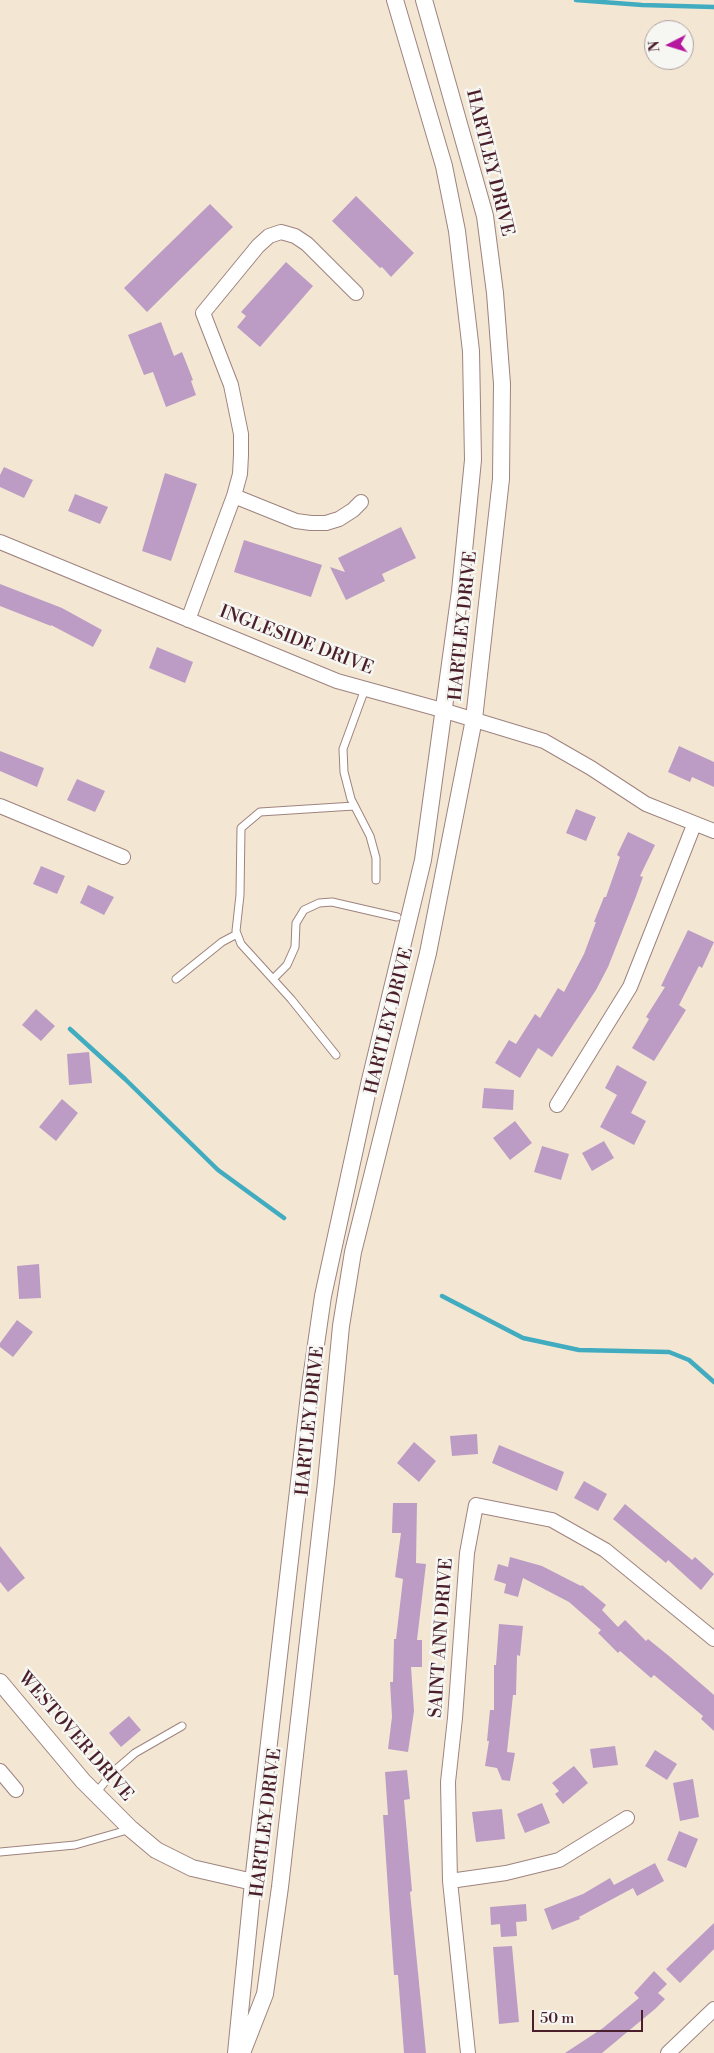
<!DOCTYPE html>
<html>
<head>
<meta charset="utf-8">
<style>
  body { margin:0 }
  #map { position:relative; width:714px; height:2053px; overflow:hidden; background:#f3e7d3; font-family:"Libre Bodoni",serif }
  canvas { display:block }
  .north { position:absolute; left:644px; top:20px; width:50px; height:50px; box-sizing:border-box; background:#f6f6f2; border:1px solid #b1a0a2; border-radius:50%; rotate:265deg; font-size:14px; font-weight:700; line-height:20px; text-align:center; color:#4a1f2b }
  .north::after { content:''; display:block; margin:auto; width:18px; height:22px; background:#b5179e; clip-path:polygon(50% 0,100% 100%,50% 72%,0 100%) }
  .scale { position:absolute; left:532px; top:2010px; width:111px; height:22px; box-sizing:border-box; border:2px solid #4a1f2b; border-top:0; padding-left:6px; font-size:15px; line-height:18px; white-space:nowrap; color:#4a1f2b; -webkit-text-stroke:4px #f6f6f2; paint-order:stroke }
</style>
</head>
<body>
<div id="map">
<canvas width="714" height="2053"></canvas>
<div class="north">N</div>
<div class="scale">50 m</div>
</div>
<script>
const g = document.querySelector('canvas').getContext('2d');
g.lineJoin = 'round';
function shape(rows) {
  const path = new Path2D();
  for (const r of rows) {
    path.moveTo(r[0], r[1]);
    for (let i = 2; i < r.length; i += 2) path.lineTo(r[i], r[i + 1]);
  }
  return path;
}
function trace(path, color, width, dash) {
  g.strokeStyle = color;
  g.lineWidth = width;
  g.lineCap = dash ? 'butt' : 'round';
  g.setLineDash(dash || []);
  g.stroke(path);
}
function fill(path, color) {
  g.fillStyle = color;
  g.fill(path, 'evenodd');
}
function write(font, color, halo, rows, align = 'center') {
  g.font = font + ' "Libre Bodoni",serif';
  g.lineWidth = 5;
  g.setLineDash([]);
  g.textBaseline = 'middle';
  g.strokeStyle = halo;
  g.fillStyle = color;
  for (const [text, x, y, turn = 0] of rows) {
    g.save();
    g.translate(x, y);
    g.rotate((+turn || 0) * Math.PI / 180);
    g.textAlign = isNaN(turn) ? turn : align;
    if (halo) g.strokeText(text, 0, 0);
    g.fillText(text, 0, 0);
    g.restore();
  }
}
const stream = shape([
  [576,0,642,5,714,7],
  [70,1029,125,1079,218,1170,284,1218],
  [442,1296,523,1338,579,1350,669,1352,689,1360,714,1382]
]);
const building = shape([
  [356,196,414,253,391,277,382,267,380,268,332,221],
  [210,204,233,227,147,312,124,288],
  [286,262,313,286,260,347,237,327,246,316,241,312],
  [161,322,174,356,182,352,193,380,191,381,196,395,166,407,153,372,144,375,128,335],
  [4,467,33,480,24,498,0,487,0,475],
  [165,473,197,484,171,561,142,551],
  [75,494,108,507,100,524,68,511],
  [401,527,416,558,382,574,385,581,346,600,330,567,345,572,338,558],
  [244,540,322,565,311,597,234,572],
  [0,584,62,608,102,630,93,647,51,625,51,626,0,606],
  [157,647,193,662,185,683,149,668],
  [679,746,714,762,714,787,692,777,690,782,668,772],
  [0,751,44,768,37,787,0,771],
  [77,779,105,791,95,812,67,800],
  [576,809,596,817,586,841,566,833],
  [628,832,655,845,640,876,643,877,635,899,608,967,596,990,552,1057,538,1048,520,1078,495,1063,509,1040,516,1044,535,1014,540,1018,558,988,564,992,584,954,596,922,594,922,604,897,606,897,620,857,617,855],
  [41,866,65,876,57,894,33,884],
  [88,885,114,897,104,915,80,903],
  [688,930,714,942,702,968,699,966,679,1005,686,1010,654,1061,632,1048,649,1019,646,1017,665,987,661,986],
  [36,1009,55,1026,41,1041,22,1025],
  [89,1052,92,1083,69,1085,67,1054],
  [617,1065,647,1082,631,1113,646,1121,634,1145,600,1127,617,1095,605,1088],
  [484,1088,514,1090,513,1110,482,1108],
  [62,1099,78,1113,56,1141,39,1127],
  [515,1121,532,1143,510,1160,493,1138],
  [604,1141,614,1158,592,1171,582,1153],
  [542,1146,569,1154,561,1180,534,1172],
  [39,1264,41,1298,19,1299,17,1266],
  [17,1320,33,1332,13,1357,0,1347,0,1343],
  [477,1434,478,1454,452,1456,450,1436],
  [414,1442,436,1461,419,1482,397,1463],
  [499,1445,564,1472,557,1491,492,1463],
  [584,1481,607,1494,598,1511,574,1498],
  [393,1503,417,1503,416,1563,426,1564,417,1640,422,1640,422,1667,411,1667,414,1711,408,1752,388,1749,392,1717,390,1682,393,1682,394,1639,396,1639,403,1579,395,1577,401,1533,392,1533],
  [625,1504,692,1560,695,1557,714,1574,701,1590,668,1560,666,1563,613,1519],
  [0,1546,25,1578,8,1592,0,1582],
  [510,1557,542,1566,581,1586,582,1585,606,1605,602,1610,618,1627,625,1620,646,1641,648,1639,669,1656,714,1695,714,1731,701,1719,703,1716,654,1675,651,1678,620,1651,618,1653,598,1633,601,1630,569,1602,523,1578,518,1597,504,1593,506,1584,494,1580,498,1564,508,1567],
  [499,1624,523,1626,520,1656,517,1655,516,1695,513,1695,507,1752,515,1753,510,1781,502,1780,497,1768,485,1766,489,1741,487,1741,490,1710,494,1710,494,1665,496,1665],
  [129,1716,141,1730,121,1747,109,1733],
  [615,1746,618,1765,593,1768,590,1749],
  [655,1750,677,1764,667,1780,645,1766],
  [574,1766,588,1783,563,1804,555,1794,559,1791,552,1783],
  [407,1770,410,1799,404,1800,412,1891,410,1892,426,2053,404,2053,398,1975,394,1975,389,1904,383,1815,388,1815,385,1772],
  [693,1779,699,1817,680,1821,673,1783],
  [542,1803,550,1823,525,1833,517,1814],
  [502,1809,505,1839,476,1842,472,1812],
  [679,1831,698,1839,686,1868,667,1860],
  [655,1863,664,1881,637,1896,633,1888,579,1917,580,1919,552,1930,544,1909,583,1894,610,1878,614,1885],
  [526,1904,527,1921,516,1922,517,1936,501,1937,500,1924,491,1925,490,1907],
  [714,1923,714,1949,680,1983,666,1969],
  [512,1946,519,2022,499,2024,493,1947],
  [654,1971,667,1984,658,1993,665,1999,655,2009,602,2053,565,2053,603,2028,639,1998,634,1993]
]);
const service = shape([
  [365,689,343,749,344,772,351,799,370,836,376,858,376,880],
  [176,979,222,942,237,934],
  [273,979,287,965,295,947,296,923,304,910,319,903,332,902,397,917],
  [336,1055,291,999,241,944,236,931,240,895,241,828,260,812,354,806],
  [96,1793,113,1772,135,1753,182,1726],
  [0,1852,75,1845,131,1829]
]);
const minor = shape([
  [234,496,296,521,311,523,326,523,339,519,353,510,361,502],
  [0,542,337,681,442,710,544,741,591,768,646,804,714,831],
  [188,620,234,496,240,474,241,455,241,434,231,385,203,313,258,246,269,236,281,232,295,236,307,244,356,293],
  [0,806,123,857],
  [557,1105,630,987,694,825],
  [0,1771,16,1790],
  [450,1881,506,1873,559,1860,627,1818],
  [468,2053,450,1881,448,1782,455,1718,467,1553,476,1505,552,1520,605,1550,714,1639],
  [668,2053,714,2009]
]);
const tertiary = shape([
  [0,1682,83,1781,131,1829,156,1850,192,1868,253,1882],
  [236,2053,253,1882,310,1386,323,1296,370,1080,423,860,460,591,473,460,471,351,457,231,444,166,395,0],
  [242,2053,265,1994,280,1887,326,1482,341,1326,353,1252,428,953,474,719,501,479,502,384,495,293,485,216,424,0]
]);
const streetNames = [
  ["HARTLEY DRIVE",489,163,76],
  ["HARTLEY DRIVE",464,626,-84],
  ["INGLESIDE DRIVE",296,641,21],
  ["HARTLEY DRIVE",390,1021,-76],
  ["HARTLEY DRIVE",311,1421,-84],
  ["SAINT ANN DRIVE",442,1638,-86],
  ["WESTOVER DRIVE",75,1737,49],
  ["HARTLEY DRIVE",267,1823,-83]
];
trace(stream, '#41acc0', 4.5);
fill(building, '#bc9cc4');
trace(service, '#9e837f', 9);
trace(minor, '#9e837f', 16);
trace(tertiary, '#9e837f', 18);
trace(service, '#fff', 7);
trace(minor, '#fff', 14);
trace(tertiary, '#fff', 16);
write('18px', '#4a1f2b', '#f6f6f2', streetNames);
</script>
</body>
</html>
